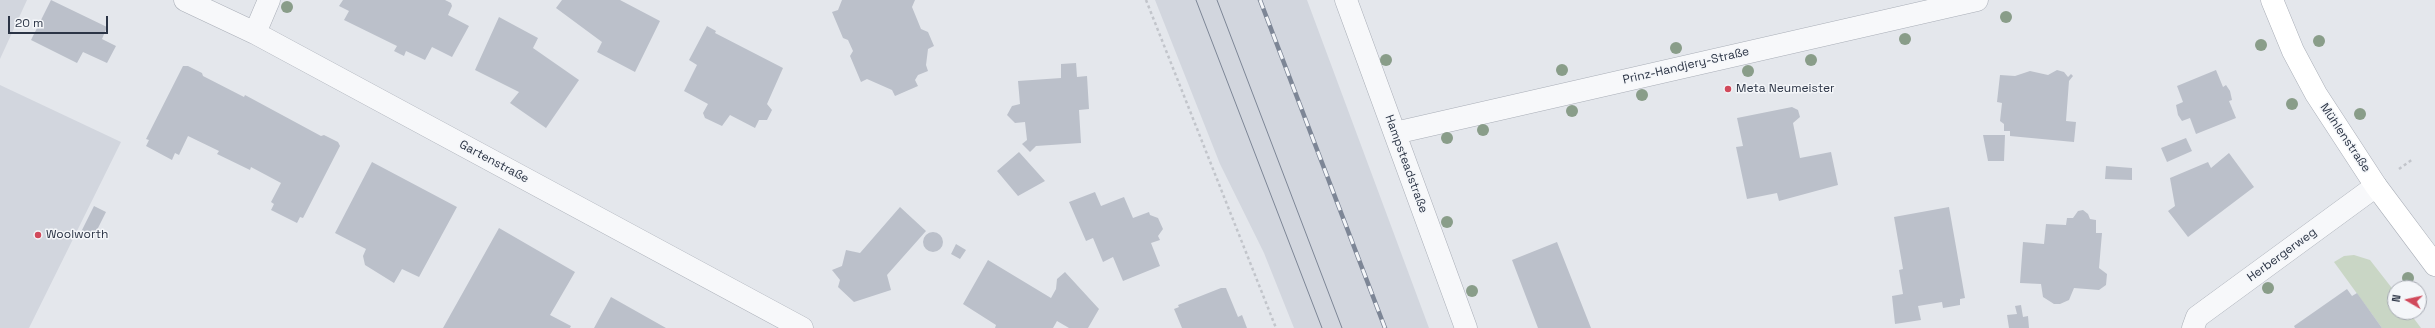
<!DOCTYPE html>
<html>
<head>
<meta charset="utf-8">
<style>
  body { margin:0 }
  #map { position:relative; width:2435px; height:328px; overflow:hidden; background:#e4e7ec; font-family:"Space Grotesk",sans-serif }
  canvas { display:block }
  .north { position:absolute; left:2387px; top:280px; width:40px; height:40px; box-sizing:border-box; background:#f4f6f9; border:1px solid #a4a8b1; border-radius:50%; rotate:279deg; font-size:11px; font-weight:700; line-height:16px; text-align:center; color:#2b3445 }
  .north::after { content:''; display:block; margin:auto; width:14px; height:18px; background:#d1495b; clip-path:polygon(50% 0,100% 100%,50% 72%,0 100%) }
  .scale { position:absolute; left:8px; top:16px; width:100px; height:18px; box-sizing:border-box; border:2px solid #2b3445; border-top:0; padding-left:5px; font-size:12px; line-height:14px; white-space:nowrap; color:#2b3445; -webkit-text-stroke:3px #f4f6f9; paint-order:stroke }
</style>
</head>
<body>
<div id="map">
<canvas width="2435" height="328"></canvas>
<div class="north">N</div>
<div class="scale">20 m</div>
</div>
<script>
const g = document.querySelector('canvas').getContext('2d');
g.lineJoin = 'round';
function fill(path, color) {
  g.fillStyle = color;
  g.fill(path, 'evenodd');
}
function shape(rows) {
  const path = new Path2D();
  for (const r of rows) {
    if (r.length === 3) {
      path.moveTo(r[0] + r[2], r[1]);
      path.arc(r[0], r[1], r[2], 0, 2 * Math.PI);
      continue;
    }
    path.moveTo(r[0], r[1]);
    for (let i = 2; i < r.length; i += 2) path.lineTo(r[i], r[i + 1]);
  }
  return path;
}
function trace(path, color, width, dash) {
  g.strokeStyle = color;
  g.lineWidth = width;
  g.lineCap = dash ? 'butt' : 'round';
  g.setLineDash(dash || []);
  g.stroke(path);
}
function write(font, color, halo, rows, align = 'center') {
  g.font = font + ' "Space Grotesk",sans-serif';
  g.lineWidth = 3;
  g.setLineDash([]);
  g.textBaseline = 'middle';
  g.strokeStyle = halo;
  g.fillStyle = color;
  for (const [text, x, y, turn = 0] of rows) {
    g.save();
    g.translate(x, y);
    g.rotate((+turn || 0) * Math.PI / 180);
    g.textAlign = isNaN(turn) ? turn : align;
    if (halo) g.strokeText(text, 0, 0);
    g.fillText(text, 0, 0);
    g.restore();
  }
}
const built = shape([
  [0,0,27,0,0,59],
  [1155,0,1307,0,1429,328,1294,328,1264,253,1220,164],
  [0,85,121,142,29,328,0,328]
]);
const green = shape([
  [2354,255,2370,260,2395,292,2395,312,2409,312,2421,328,2382,328,2334,262,2344,256]
]);
const building = shape([
  [51,0,107,27,102,39,116,46,107,63,83,52,77,63,31,40],
  [343,0,445,0,451,3,452,6,448,15,469,26,452,57,432,47,425,60,406,51,404,56,394,51,397,46,344,20,349,11,339,6],
  [562,0,620,0,660,21,635,72,597,52,602,42,556,8],
  [842,0,915,0,912,7,921,29,928,32,934,46,928,49,926,65,928,71,918,75,915,80,918,86,895,96,892,90,867,79,861,82,850,56,853,51,848,40,843,38,832,12,838,10],
  [499,17,538,38,533,48,579,80,546,128,510,103,519,92,475,70],
  [707,26,716,31,715,33,783,68,767,104,772,110,767,120,759,120,755,128,730,115,722,126,705,118,703,113,708,104,684,91,697,65,689,60],
  [1076,63,1077,77,1087,76,1089,109,1079,110,1081,143,1036,146,1030,152,1022,144,1027,140,1025,122,1015,123,1007,115,1012,106,1020,104,1018,81,1061,78,1061,64],
  [183,66,188,66,202,73,203,76,244,97,245,95,321,136,324,135,338,142,340,146,303,218,300,217,297,223,271,210,274,204,271,202,281,183,251,167,250,170,217,154,219,151,188,136,179,155,175,153,172,160,146,146,149,140,146,139],
  [2057,70,2064,72,2068,77,2071,74,2073,76,2069,81,2066,121,2076,122,2074,142,2010,136,2010,131,2004,131,2004,124,2000,121,2002,103,1997,102,2000,75,2015,76,2030,71,2048,75],
  [2216,70,2223,87,2226,85,2230,91,2232,100,2229,101,2236,118,2196,134,2190,118,2182,121,2178,115,2176,105,2183,102,2177,86],
  [1792,107,1798,110,1800,117,1793,123,1800,158,1831,152,1838,185,1779,201,1777,193,1747,199,1736,147,1743,146,1737,118],
  [1983,135,2005,135,2004,161,1988,161],
  [2186,138,2192,151,2167,162,2161,148],
  [1019,152,1045,181,1018,196,997,171],
  [2229,153,2254,187,2188,237,2168,211,2175,206,2170,178,2208,162,2211,168],
  [372,162,457,207,419,277,402,269,394,283,365,265,363,256,366,249,335,233],
  [2106,166,2132,168,2132,180,2105,179],
  [1095,192,1101,206,1124,197,1133,218,1149,212,1150,215,1158,218,1163,229,1158,236,1160,240,1151,243,1160,266,1123,281,1113,257,1103,262,1093,238,1086,241,1069,202],
  [94,206,106,212,93,238,81,232],
  [900,207,926,231,887,275,891,290,854,302,838,287,840,280,832,270,842,266,846,250,860,253],
  [1949,207,1965,298,1960,299,1960,305,1943,308,1942,302,1918,306,1921,320,1895,324,1892,296,1903,294,1899,270,1903,269,1894,217],
  [2083,210,2088,214,2090,219,2096,220,2096,233,2102,233,2099,268,2107,274,2106,285,2099,290,2074,288,2069,300,2060,304,2054,304,2043,297,2041,284,2020,283,2023,242,2044,244,2046,224,2066,225,2067,218,2073,218,2078,211],
  [499,228,575,272,550,315,571,326,570,328,443,328],
  [933,242,10],
  [1557,242,1591,328,1538,328,1512,260],
  [956,244,966,250,960,259,951,254],
  [988,260,1051,298,1056,289,1057,279,1065,272,1099,309,1088,328,1069,328,1057,321,1053,328,995,328,996,325,963,304],
  [1221,288,1226,288,1238,317,1242,315,1247,328,1182,328,1174,309,1179,307,1178,305],
  [2347,289,2352,296,2357,293,2382,328,2295,328,2294,326],
  [611,297,666,328,594,328],
  [2021,305,2023,317,2028,316,2029,328,2009,328,2007,315,2017,314,2015,306]
]);
const path = shape([
  [1146,0,1276,328],
  [2399,169,2413,159]
]);
const street = shape([
  [185,0,255,33,802,328],
  [1346,0,1466,328],
  [255,33,269,0],
  [1395,133,1977,0],
  [2193,328,2197,317,2376,186]
]);
const secondary = shape([
  [2272,0,2293,51,2316,94,2376,186,2435,265]
]);
const tram = shape([
  [1196,0,1322,328],
  [1217,0,1342,328]
]);
const rail = shape([
  [1260,0,1385,328]
]);
const trees = [
  [287,7],
  [2006,17],
  [1905,39],
  [2319,41],
  [2261,45],
  [1676,48],
  [1386,60],
  [1811,60],
  [1562,70],
  [1748,71],
  [1642,95],
  [2292,104],
  [1572,111],
  [2360,114],
  [1483,130],
  [1447,138],
  [1447,222],
  [2408,278],
  [2268,288],
  [1472,291]
];
const markers = [
  [1728,89,4,"#d1495b"],
  [38,235,4,"#d1495b"]
];
const streetNames = [
  ["Prinz-Handjery-Straße",1686,66,-13],
  ["Mühlenstraße",2345,138,56],
  ["Gartenstraße",494,162,28],
  ["Hampsteadstraße",1406,164,70],
  ["Herbergerweg",2282,255,-36]
];
const poiNames = [
  ["Meta Neumeister",1736,89],
  ["Woolworth",46,235]
];
fill(built, '#d2d6de');
fill(green, '#c9d6c5');
fill(building, '#bbc0ca');
trace(street, '#a9aeb7', 23);
trace(secondary, '#a9aeb7', 23);
trace(path, '#c2c5cb', 2.5, [3, 3]);
trace(street, '#f7f8fa', 22);
trace(secondary, '#fff', 22);
trace(tram, '#7d8696', 1);
trace(rail, '#7d8696', 4.5);
trace(rail, '#f4f6f9', 3, [9]);
g.fillStyle = '#899d89';
for (const [x, y] of trees) {
  g.beginPath();
  g.arc(x, y, 6, 0, 2 * Math.PI);
  g.fill();
}
for (const [x, y, r, color] of markers) {
  const dot = new Path2D();
  dot.arc(x, y, r, 0, 2 * Math.PI);
  g.fillStyle = color;
  g.fill(dot);
  trace(dot, '#f4f6f9', 1.5);
}
write('12px', '#2b3445', '#f4f6f9', streetNames);
write('12px', '#2b3445', '#f4f6f9', poiNames, 'left');
</script>
</body>
</html>
